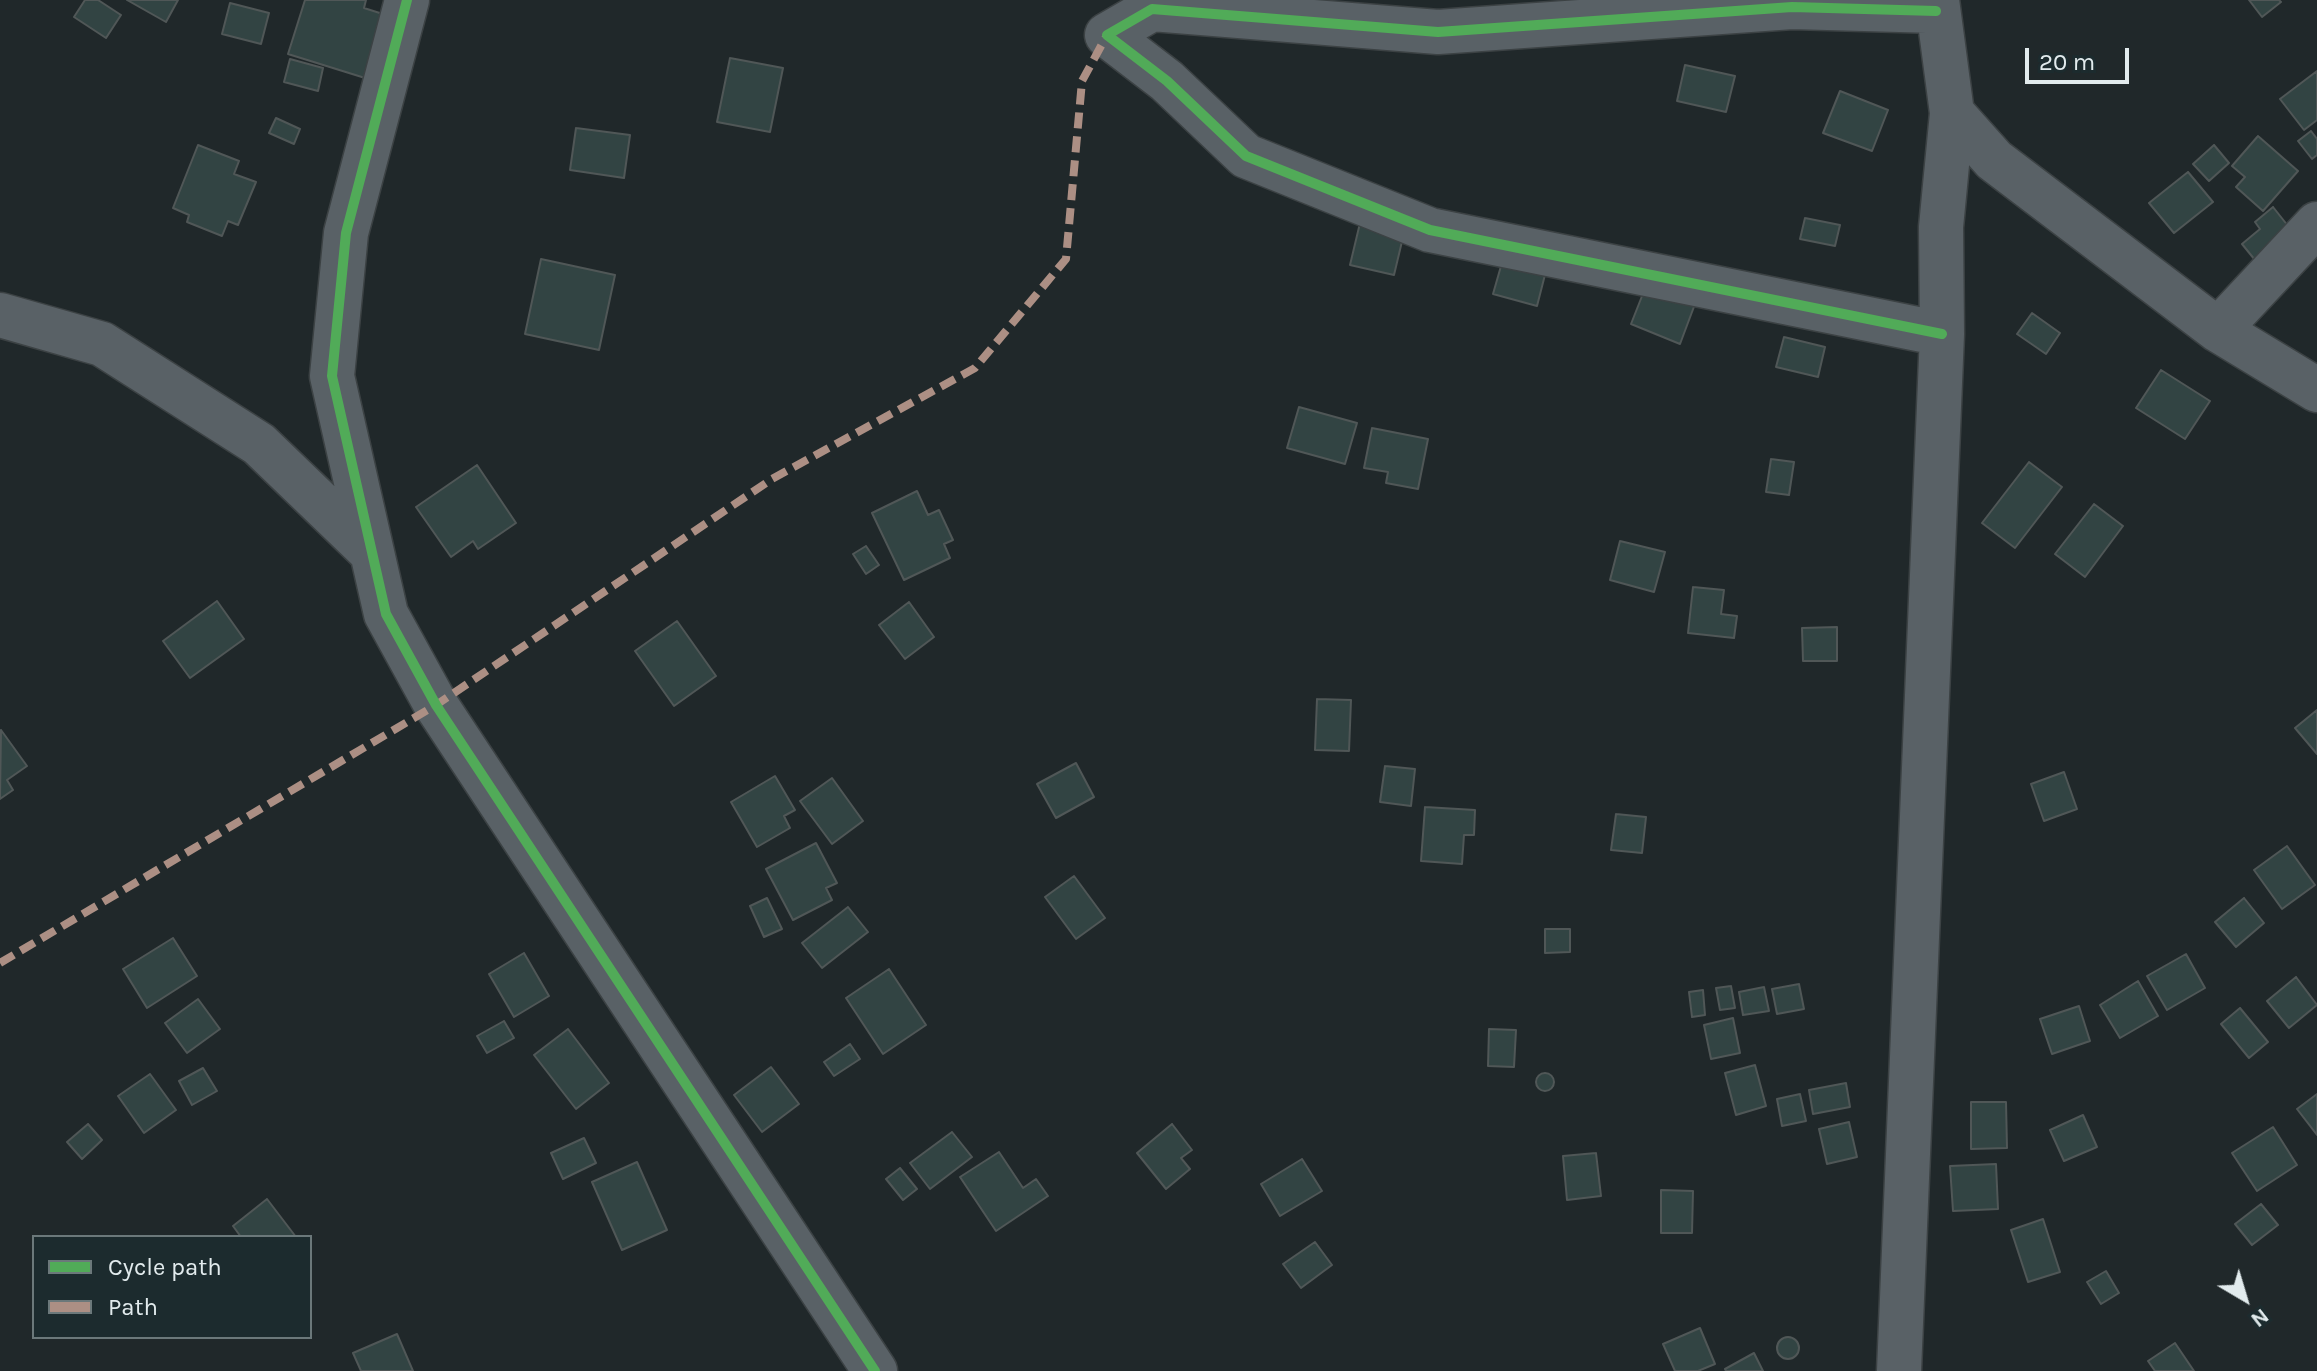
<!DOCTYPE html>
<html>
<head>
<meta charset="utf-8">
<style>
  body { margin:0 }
  #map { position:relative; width:2317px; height:1371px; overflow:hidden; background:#20282a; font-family:Karla,sans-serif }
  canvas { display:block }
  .legend { position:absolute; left:32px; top:1235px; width:280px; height:104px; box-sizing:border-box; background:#1c2b2e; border:2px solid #6b787a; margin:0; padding:10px 14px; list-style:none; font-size:24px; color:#e2ebed }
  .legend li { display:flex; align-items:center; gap:16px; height:40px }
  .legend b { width:40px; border:2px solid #6b787a }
  .north { position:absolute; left:2205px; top:1259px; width:80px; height:80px; -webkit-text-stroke:6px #1c2b2e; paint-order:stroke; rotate:142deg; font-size:22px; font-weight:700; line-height:32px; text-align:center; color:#e2ebed }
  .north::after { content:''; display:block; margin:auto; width:28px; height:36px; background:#e2ebed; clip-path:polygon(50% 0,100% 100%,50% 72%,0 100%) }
  .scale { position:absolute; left:2025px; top:48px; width:104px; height:36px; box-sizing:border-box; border:4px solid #e2ebed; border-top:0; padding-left:10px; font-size:24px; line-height:28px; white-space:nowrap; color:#e2ebed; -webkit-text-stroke:6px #1c2b2e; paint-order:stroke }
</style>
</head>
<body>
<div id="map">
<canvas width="2317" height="1371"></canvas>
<ul class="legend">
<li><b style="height:10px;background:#51ab58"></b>Cycle path</li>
<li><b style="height:10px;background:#ac8f84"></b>Path</li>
</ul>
<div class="north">N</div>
<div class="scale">20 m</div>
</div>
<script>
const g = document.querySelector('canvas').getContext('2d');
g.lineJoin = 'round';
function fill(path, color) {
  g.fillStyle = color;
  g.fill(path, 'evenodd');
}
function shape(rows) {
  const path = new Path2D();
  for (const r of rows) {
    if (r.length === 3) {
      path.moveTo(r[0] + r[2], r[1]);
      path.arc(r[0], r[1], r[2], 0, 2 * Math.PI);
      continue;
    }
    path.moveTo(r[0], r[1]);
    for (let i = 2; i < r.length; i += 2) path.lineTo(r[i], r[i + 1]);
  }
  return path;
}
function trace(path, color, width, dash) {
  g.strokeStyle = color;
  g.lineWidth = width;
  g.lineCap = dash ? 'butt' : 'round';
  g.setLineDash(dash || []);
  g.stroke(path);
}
const building = shape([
  [85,0,98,0,121,15,106,38,74,17,85,0],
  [127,0,178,0,166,22,127,0],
  [305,0,366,0,364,8,386,15,365,78,288,54,305,0],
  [2249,0,2279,0,2281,2,2262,17,2249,0],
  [230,3,269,13,261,44,222,34,230,3],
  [730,58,783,68,770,132,717,122,730,58],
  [290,59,323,68,318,91,284,82,290,59],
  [1685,65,1735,76,1726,112,1677,101,1685,65],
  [2317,71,2317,120,2304,130,2280,99,2317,71],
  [1840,91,1888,110,1872,151,1823,133,1840,91],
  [276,118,300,129,294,144,269,133,276,118],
  [576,128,630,135,624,178,570,170,576,128],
  [2311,131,2317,139,2317,155,2312,159,2298,141,2311,131],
  [2258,136,2298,171,2263,211,2236,187,2245,177,2232,166,2258,136],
  [198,145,239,161,234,174,256,182,238,225,228,221,222,236,187,222,189,215,173,208,198,145],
  [2214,145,2229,163,2209,181,2193,164,2214,145],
  [2188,172,2213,202,2174,233,2149,203,2188,172],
  [2273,207,2296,236,2259,265,2242,244,2260,229,2255,222,2273,207],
  [1805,218,1840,225,1835,246,1800,239,1805,218],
  [1360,223,1404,233,1394,275,1350,265,1360,223],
  [1505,252,1548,263,1537,306,1493,294,1505,252],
  [541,259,615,275,599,350,525,334,541,259],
  [1646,286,1695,304,1680,344,1631,324,1646,286],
  [2032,313,2060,333,2046,354,2017,334,2032,313],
  [1784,337,1825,347,1818,377,1776,367,1784,337],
  [2161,370,2210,401,2185,439,2136,408,2161,370],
  [1299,407,1357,423,1345,464,1287,448,1299,407],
  [1372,428,1428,439,1418,489,1386,483,1388,472,1364,468,1372,428],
  [1771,459,1794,462,1789,495,1766,492,1771,459],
  [2029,462,2062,487,2015,548,1982,523,2029,462],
  [477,465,516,523,478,549,473,541,451,557,416,507,477,465],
  [917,491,928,515,939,510,953,540,944,544,950,558,904,580,872,513,917,491],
  [2094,504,2123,526,2085,577,2055,554,2094,504],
  [1620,541,1665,552,1654,592,1610,580,1620,541],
  [866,546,879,565,866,574,853,554,866,546],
  [1693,587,1724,590,1721,614,1737,616,1734,638,1688,633,1693,587],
  [217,601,244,639,190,678,163,641,217,601],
  [909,602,934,637,905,659,879,625,909,602],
  [677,621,716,676,674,706,635,651,677,621],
  [1837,627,1837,661,1803,661,1802,628,1837,627],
  [1317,699,1351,700,1349,751,1315,750,1317,699],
  [2317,710,2317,754,2295,728,2317,710],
  [1,730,27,766,7,780,13,790,0,799,1,730],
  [1076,763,1094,797,1056,818,1037,784,1076,763],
  [1385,766,1415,769,1411,806,1380,802,1385,766],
  [2064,772,2077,809,2044,821,2031,784,2064,772],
  [775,776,795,810,784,816,790,828,757,847,731,802,775,776],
  [832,778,863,821,832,844,800,801,832,778],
  [1425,807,1475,810,1474,835,1464,835,1462,864,1421,861,1425,807],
  [1616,814,1646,817,1642,853,1611,850,1616,814],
  [816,843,837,883,826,888,832,900,793,920,766,869,816,843],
  [2287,846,2315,885,2282,909,2254,870,2287,846],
  [1074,876,1105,918,1076,939,1045,897,1074,876],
  [767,898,782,929,764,937,750,906,767,898],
  [2244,898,2264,923,2236,947,2215,922,2244,898],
  [848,907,868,932,822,968,802,943,848,907],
  [1545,929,1570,929,1570,952,1545,953,1545,929],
  [173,938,197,976,147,1008,123,969,173,938],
  [524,953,549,996,514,1017,489,974,524,953],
  [2186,954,2205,988,2167,1010,2147,976,2186,954],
  [889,969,926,1025,883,1054,846,998,889,969],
  [2296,977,2317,1005,2289,1028,2267,1001,2296,977],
  [2138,981,2158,1016,2120,1038,2100,1005,2138,981],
  [1799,984,1804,1009,1777,1014,1772,989,1799,984],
  [1731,986,1735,1008,1720,1010,1716,988,1731,986],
  [1764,987,1769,1011,1743,1015,1739,992,1764,987],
  [1703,990,1705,1015,1692,1017,1689,992,1703,990],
  [198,999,220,1029,187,1053,165,1023,198,999],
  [2079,1006,2090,1041,2052,1054,2040,1019,2079,1006],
  [2240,1008,2268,1042,2249,1058,2221,1024,2240,1008],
  [1733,1018,1740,1053,1711,1059,1704,1025,1733,1018],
  [504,1021,514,1038,487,1053,477,1036,504,1021],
  [568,1029,609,1083,576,1109,534,1055,568,1029],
  [1489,1029,1516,1030,1514,1067,1488,1066,1489,1029],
  [850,1044,860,1059,834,1076,824,1062,850,1044],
  [1755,1065,1766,1106,1736,1115,1725,1073,1755,1065],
  [771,1067,799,1104,762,1132,734,1095,771,1067],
  [203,1068,217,1091,192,1105,179,1081,203,1068],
  [1545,1082,9],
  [150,1074,176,1110,144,1133,118,1096,150,1074],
  [1846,1083,1850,1107,1813,1114,1809,1090,1846,1083],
  [1800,1094,1806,1121,1782,1126,1777,1099,1800,1094],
  [2317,1094,2317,1135,2297,1109,2317,1094],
  [1971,1102,2006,1102,2007,1148,1971,1149,1971,1102],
  [2083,1115,2097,1147,2064,1161,2050,1130,2083,1115],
  [1849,1122,1857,1157,1827,1164,1819,1129,1849,1122],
  [88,1124,102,1140,82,1159,67,1142,88,1124],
  [1172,1124,1192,1150,1181,1158,1190,1169,1166,1189,1137,1153,1172,1124],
  [2273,1127,2297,1165,2257,1191,2232,1153,2273,1127],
  [952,1132,972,1157,930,1189,910,1163,952,1132],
  [584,1138,596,1163,563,1179,551,1153,584,1138],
  [999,1152,1023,1188,1036,1179,1048,1196,996,1231,960,1177,999,1152],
  [1596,1153,1601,1196,1567,1200,1563,1156,1596,1153],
  [1302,1159,1322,1191,1280,1216,1261,1184,1302,1159],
  [637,1162,667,1230,622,1250,592,1182,637,1162],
  [1996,1164,1998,1209,1953,1211,1950,1166,1996,1164],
  [900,1168,917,1189,903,1200,886,1179,900,1168],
  [1661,1190,1693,1191,1692,1233,1661,1233,1661,1190],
  [267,1199,296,1237,241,1237,233,1226,267,1199],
  [2261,1204,2278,1225,2252,1245,2235,1224,2261,1204],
  [2043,1219,2060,1272,2028,1282,2011,1230,2043,1219],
  [1315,1242,1332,1265,1301,1288,1283,1264,1315,1242],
  [2106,1271,2119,1293,2101,1304,2087,1282,2106,1271],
  [1700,1328,1715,1364,1698,1371,1675,1371,1663,1344,1700,1328],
  [397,1334,413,1371,361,1371,353,1353,397,1334],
  [1788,1348,11],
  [2175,1343,2194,1371,2155,1371,2148,1361,2175,1343],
  [1754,1353,1763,1371,1726,1371,1725,1369,1754,1353]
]);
const minor = shape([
  [407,0,346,233,332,376,386,614,436,705,875,1371],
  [1936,11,1792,7,1438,32,1152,9,1107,35,1167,81,1246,156,1430,230,1942,334],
  [1952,113,1994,160,2218,330,2317,390],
  [0,315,102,344,259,444,369,550],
  [2218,330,2317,224],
  [1899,1371,1942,334,1941,227,1952,113,1937,0]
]);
const quiet = shape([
  [0,963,436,705,772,479,975,368,1066,259,1082,81,1107,35]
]);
const cycleway = shape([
  [407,0,346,233,332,376,386,614,436,705,875,1371],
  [1936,11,1792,7,1438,32,1152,9,1107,35,1167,81,1246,156,1430,230,1942,334]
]);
fill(building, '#324443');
trace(building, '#505757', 2);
trace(minor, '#3c4244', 47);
trace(minor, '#596166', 44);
trace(quiet, '#ac8f84', 8, [16, 8]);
trace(cycleway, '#51ab58', 10);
</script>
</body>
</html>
